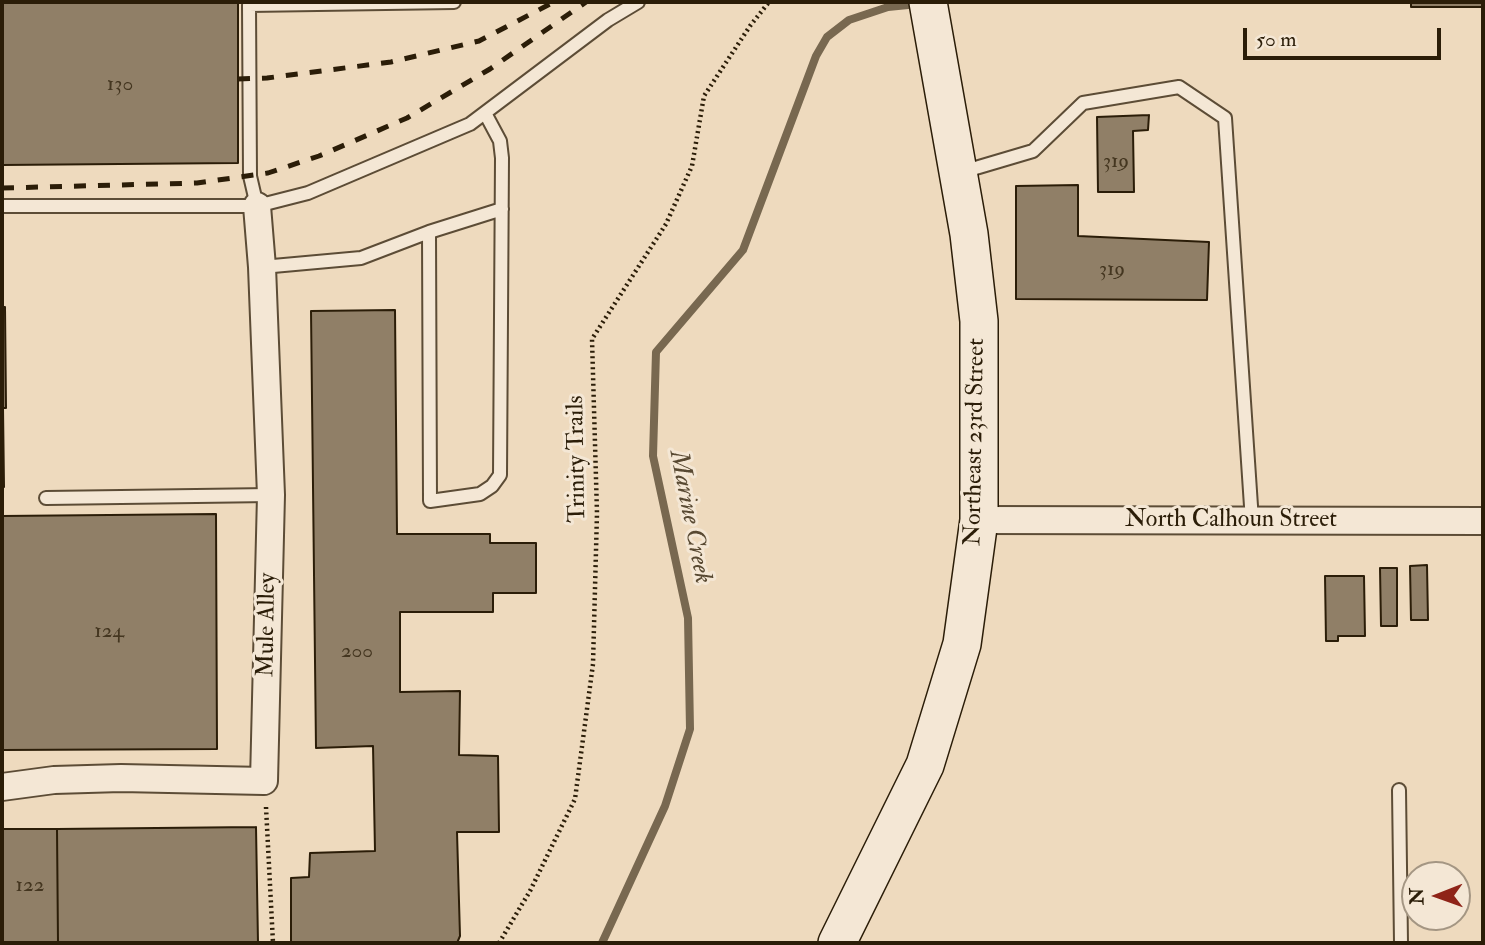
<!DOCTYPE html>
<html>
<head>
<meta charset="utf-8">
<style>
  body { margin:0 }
  #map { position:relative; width:1485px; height:945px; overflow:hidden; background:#eedabe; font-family:"IM FELL Double Pica",serif }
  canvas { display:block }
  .frame { position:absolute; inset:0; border:4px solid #2b1d08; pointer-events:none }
  .north { position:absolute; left:1401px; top:861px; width:70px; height:70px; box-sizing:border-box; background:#f4e7d5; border:2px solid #a49683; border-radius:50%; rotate:269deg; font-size:19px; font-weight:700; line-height:28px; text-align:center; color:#2b1d08 }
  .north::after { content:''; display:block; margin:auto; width:24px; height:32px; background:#8f2418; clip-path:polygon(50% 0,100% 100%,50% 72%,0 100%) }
  .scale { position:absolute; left:1243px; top:28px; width:198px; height:32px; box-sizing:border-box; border:4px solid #2b1d08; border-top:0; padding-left:9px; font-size:21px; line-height:24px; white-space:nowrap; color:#2b1d08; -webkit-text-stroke:5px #f4e7d5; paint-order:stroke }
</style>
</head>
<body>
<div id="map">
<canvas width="1485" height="945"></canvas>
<div class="frame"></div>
<div class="north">N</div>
<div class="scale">50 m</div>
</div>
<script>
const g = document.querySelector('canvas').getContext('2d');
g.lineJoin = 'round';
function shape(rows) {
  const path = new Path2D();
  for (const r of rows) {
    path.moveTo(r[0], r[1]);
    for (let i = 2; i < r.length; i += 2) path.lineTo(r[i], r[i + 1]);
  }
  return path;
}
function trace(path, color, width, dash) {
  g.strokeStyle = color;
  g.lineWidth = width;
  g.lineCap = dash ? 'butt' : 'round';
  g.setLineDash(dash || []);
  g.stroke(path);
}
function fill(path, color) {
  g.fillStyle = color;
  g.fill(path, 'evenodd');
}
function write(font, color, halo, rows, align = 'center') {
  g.font = font + ' "IM FELL Double Pica",serif';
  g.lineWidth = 6;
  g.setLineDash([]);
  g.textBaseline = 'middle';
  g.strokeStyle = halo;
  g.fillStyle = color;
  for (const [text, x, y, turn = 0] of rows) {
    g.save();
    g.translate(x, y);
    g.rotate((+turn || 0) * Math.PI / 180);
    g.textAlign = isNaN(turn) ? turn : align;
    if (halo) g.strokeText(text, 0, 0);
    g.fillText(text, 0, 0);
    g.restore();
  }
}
const stream = shape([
  [602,943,665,806,690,729,688,618,653,456,656,352,743,250,816,56,827,37,849,20,888,7,918,4]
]);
const building = shape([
  [2,2,238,2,238,163,2,165,2,2],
  [1411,2,1483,2,1483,7,1411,7,1411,2],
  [1149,115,1148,130,1133,131,1134,192,1098,192,1097,117,1149,115],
  [1078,185,1078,236,1209,242,1207,300,1016,299,1016,186,1078,185],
  [2,307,5,307,6,408,3,408,4,487,2,487,2,307],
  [395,310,397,534,490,534,490,543,536,543,536,593,493,593,493,612,400,612,400,692,460,691,459,755,498,756,499,832,457,832,460,936,457,943,291,943,291,878,309,877,310,853,375,851,373,746,316,748,311,311,395,310],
  [216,514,217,749,2,750,2,516,216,514],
  [1427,565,1428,620,1411,620,1410,566,1427,565],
  [1380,568,1397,568,1397,626,1381,626,1380,568],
  [1325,576,1364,576,1365,636,1338,636,1338,641,1326,641,1325,576],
  [256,827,258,943,58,943,57,829,256,827],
  [2,829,57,829,58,943,2,943,2,829]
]);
const path = shape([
  [266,807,273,943],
  [499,943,530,891,575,799,593,664,597,513,592,339,666,224,692,166,704,96,750,26,769,2]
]);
const service = shape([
  [962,172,1033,151,1083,103,1179,87,1225,118,1252,521],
  [2,206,257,206,308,193,470,124,608,20,638,2],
  [257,206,250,176,249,5,454,2],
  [429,232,430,501,480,494,492,486,500,475,502,158,500,141,485,113],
  [262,267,361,258,429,232,502,209],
  [46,498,271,495],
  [1399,790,1401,943]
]);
const minor = shape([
  [979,520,1483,521],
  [2,787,54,780,121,778,264,781,271,495,262,267,257,206]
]);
const secondary = shape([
  [837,943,925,765,962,644,979,520,979,321,969,234,928,2]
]);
const rail = shape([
  [238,79,267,78,391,62,479,41,554,2],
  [2,188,197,183,268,173,319,156,407,118,490,69,586,2]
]);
const numberNames = [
  ["130",120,85],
  ["319",1116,162],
  ["319",1112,270],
  ["124",109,632],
  ["200",357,652],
  ["122",30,886]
];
const streetNames = [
  ["Northeast 23rd Street",976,442,-89],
  ["Trinity Trails",578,459,-91],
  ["North Calhoun Street",1231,521],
  ["Mule Alley",268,625,-89]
];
const waterNames = [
  ["Marine Creek",689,517,79]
];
trace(stream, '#786850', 8);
fill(building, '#907f67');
trace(building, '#2b1d08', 2);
trace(service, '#5c4c36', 16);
trace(minor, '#5c4c36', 30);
trace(secondary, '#2b1d08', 40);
trace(path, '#2b1d08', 4.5, [2, 3.5]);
trace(service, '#f4e7d5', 12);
trace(minor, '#f4e7d5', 26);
trace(secondary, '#f4e7d5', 37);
trace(rail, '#2b1d08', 5, [12, 12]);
write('21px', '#443620', null, numberNames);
write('24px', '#2b1d08', '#f4e7d5', streetNames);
write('italic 26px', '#584932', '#f4e7d5', waterNames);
</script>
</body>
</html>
